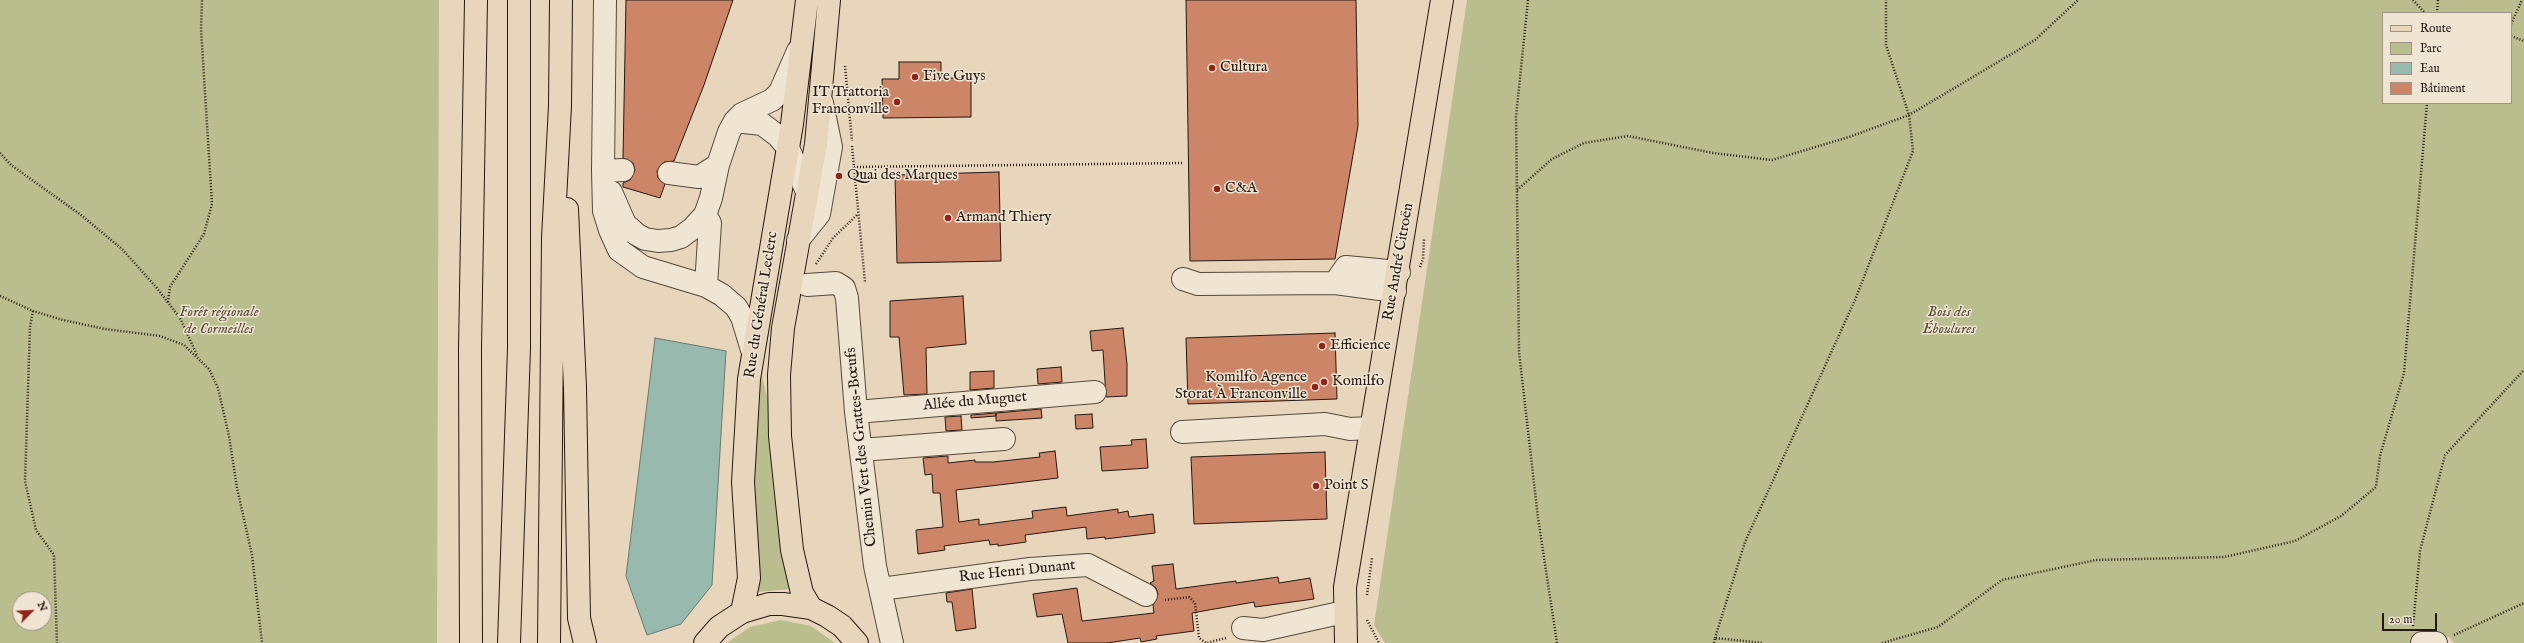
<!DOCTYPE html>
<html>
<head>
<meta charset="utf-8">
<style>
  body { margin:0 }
  #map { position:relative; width:2524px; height:643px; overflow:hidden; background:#e8d6bc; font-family:"IM FELL English",serif }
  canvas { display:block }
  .legend { position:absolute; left:2382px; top:12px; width:130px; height:92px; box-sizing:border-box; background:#f0e4d3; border:1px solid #9f9286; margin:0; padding:5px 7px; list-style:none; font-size:12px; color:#251812 }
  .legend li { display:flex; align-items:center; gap:8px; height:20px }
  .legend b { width:20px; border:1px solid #9f9286 }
  .north { position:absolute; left:12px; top:591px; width:40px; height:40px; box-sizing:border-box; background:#f0e4d3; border:1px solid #9f9286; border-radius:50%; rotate:66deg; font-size:11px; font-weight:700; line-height:16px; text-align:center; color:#251812 }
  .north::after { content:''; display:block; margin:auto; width:14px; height:18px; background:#8f2418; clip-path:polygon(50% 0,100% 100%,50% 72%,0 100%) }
  .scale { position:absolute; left:2382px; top:613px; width:55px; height:18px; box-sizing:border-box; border:2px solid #251812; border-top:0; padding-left:5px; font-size:12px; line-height:14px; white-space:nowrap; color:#251812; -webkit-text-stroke:3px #f0e4d3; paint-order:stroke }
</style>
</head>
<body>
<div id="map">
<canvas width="2524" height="643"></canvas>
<ul class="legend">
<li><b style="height:5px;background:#e8d6bc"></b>Route</li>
<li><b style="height:11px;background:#babd8e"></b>Parc</li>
<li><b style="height:11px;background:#98b9ad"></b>Eau</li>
<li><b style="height:11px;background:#cc8566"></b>Bâtiment</li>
</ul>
<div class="north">N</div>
<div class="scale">20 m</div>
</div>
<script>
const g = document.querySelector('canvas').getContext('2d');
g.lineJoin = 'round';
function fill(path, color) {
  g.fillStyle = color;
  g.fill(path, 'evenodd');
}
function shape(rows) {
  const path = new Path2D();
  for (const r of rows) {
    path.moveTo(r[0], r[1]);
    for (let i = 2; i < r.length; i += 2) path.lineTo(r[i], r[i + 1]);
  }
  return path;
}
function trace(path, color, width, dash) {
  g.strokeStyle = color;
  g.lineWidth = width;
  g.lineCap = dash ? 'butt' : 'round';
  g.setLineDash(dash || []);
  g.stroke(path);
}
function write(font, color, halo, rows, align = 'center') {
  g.font = font + ' "IM FELL English",serif';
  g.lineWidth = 3;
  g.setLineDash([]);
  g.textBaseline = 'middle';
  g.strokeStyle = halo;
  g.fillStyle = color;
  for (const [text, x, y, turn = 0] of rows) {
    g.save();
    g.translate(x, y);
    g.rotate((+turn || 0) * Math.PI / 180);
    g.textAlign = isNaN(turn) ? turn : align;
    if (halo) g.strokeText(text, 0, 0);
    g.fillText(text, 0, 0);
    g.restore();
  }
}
const green = shape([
  [0,0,439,0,437,643,0,643],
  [20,599,44,599,44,623,20,623],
  [1467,0,2524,0,2524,643,2454,643,2449,637,2422,633,2409,643,1385,643,1374,625],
  [2383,13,2511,13,2511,103,2383,103],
  [757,376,762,376,770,410,792,589,756,592,753,485],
  [781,620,811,626,835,643,727,643,750,627]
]);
const water = shape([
  [655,338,726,351,712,585,681,624,647,635,626,576,655,338]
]);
const building = shape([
  [626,0,733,0,704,85,674,161,664,162,657,171,658,178,665,184,660,198,623,187,623,183,630,180,635,170,633,163,623,158,626,0],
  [1186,0,1356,0,1358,126,1335,259,1190,261,1186,0],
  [899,62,941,62,941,78,971,78,971,117,883,118,882,79,899,79,899,62],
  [999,172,1001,261,897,263,895,175,999,172],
  [963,296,966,344,926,348,927,394,904,395,899,337,890,337,890,301,963,296],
  [1123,328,1127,364,1127,396,1106,397,1103,350,1092,351,1090,331,1123,328],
  [1335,333,1337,399,1188,404,1186,338,1335,333],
  [1061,367,1062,382,1038,384,1037,369,1061,367],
  [994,371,994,388,970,390,970,372,994,371],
  [1041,409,1042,418,996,421,996,416,971,418,971,415,996,413,996,416,996,413,1041,409],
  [1092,414,1093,428,1076,429,1075,415,1092,414],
  [961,416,962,430,946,431,945,417,961,416],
  [1146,439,1148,468,1102,471,1100,447,1132,445,1131,440,1146,439],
  [1055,451,1058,478,956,490,959,522,979,519,979,525,1033,518,1032,511,1066,507,1067,516,1118,509,1118,513,1128,511,1129,517,1153,514,1155,533,1105,539,1105,537,1087,539,1086,527,1025,535,1026,542,998,546,998,544,990,545,989,540,944,546,945,550,918,554,916,530,943,527,940,493,933,493,932,474,925,475,923,458,948,456,948,463,975,460,975,462,993,462,1040,457,1039,453,1055,451],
  [1325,452,1327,519,1194,524,1191,457,1325,452],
  [1173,564,1176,589,1236,581,1236,583,1278,577,1279,583,1310,578,1314,599,1255,607,1254,602,1192,613,1194,631,1156,636,1157,639,1141,642,1140,638,1107,643,1068,643,1062,614,1037,617,1033,594,1077,588,1082,621,1154,613,1153,605,1158,594,1156,588,1150,583,1154,581,1152,566,1173,564],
  [972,589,976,628,956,631,952,602,947,602,946,593,972,589]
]);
const path = shape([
  [1528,0,1516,117,1519,352,1538,518,1557,643],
  [2413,0,2425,13],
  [2437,13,2438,0],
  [2511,24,2522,0],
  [2511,36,2524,41],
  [845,66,852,141],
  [852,146,865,282],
  [0,153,11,165,81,215,122,249,156,287,180,318,197,355],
  [854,167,1183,163],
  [1517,190,1552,159,1584,143,1628,136,1713,153,1772,160,1849,137,1909,115,2035,40,2078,0],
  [816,264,833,238,858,214],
  [1420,267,1423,259,1424,239],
  [0,296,33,311,63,320,105,329,160,336,184,345,209,369,218,388,229,436,237,488,252,555,262,643],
  [168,302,170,287,204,234,212,204,201,29,202,0],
  [33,311,30,327,25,481,36,530,54,555,57,643],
  [1367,595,1372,558],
  [1165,600,1189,597,1195,603,1199,638,1206,643,1226,638],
  [1367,620,1379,643],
  [2413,626,2420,551,2445,455,2524,370],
  [2454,635,2524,603],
  [1715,638,1745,542,1855,300,1913,151,1909,115,1886,45,1886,0],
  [1714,643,1715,638,1763,643],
  [1882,643,1938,627,2002,580,2096,560,2224,557,2295,541,2341,516,2376,487,2380,456,2404,373,2427,103]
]);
const minor = shape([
  [605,0,603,171,604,211,610,230,619,250,643,267,706,286,722,295,736,307,742,317,753,353],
  [735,121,762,124,778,136,788,148,808,194],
  [603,171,623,170],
  [669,173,699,177,718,165],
  [611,192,625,224,636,234,645,239,658,241,671,240,681,237,693,228,705,215,711,198,718,165,729,132,735,121,742,114,772,100,780,92,798,51],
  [705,215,710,223,706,286],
  [798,240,819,214,831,147,822,103],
  [1183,279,1198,284,1335,283,1395,291],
  [1335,283,1346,267,1399,272],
  [807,285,836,283,844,288,847,298,856,412,875,566,892,643],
  [856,412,1095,392],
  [1182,432,1325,424,1350,429,1370,428],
  [861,450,1004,439],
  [881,589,1030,569,1088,565,1146,595],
  [1243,628,1263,630,1344,612],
  [2422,643,2436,643]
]);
const major = shape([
  [811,608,802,593,792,550,780,436,779,375,783,328,816,144,829,0],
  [742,612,749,578,743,482,749,379,792,124,807,0],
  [705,643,719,627,742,612,769,604,783,604,811,608,827,616,842,626,857,643],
  [1346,643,1345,587,1442,0]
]);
const highway = shape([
  [567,209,575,387,579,618,585,643],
  [471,643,470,349,476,0],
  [509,643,519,348,519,0],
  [549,643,553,238,560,106,561,0]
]);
const markers = [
  [1212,68,4,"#8f2418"],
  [915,77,4,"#8f2418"],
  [897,102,4,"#8f2418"],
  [839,176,4,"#8f2418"],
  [1217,189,4,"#8f2418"],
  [948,218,4,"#8f2418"],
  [1322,346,4,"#8f2418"],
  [1324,382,4,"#8f2418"],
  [1315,387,4,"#8f2418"],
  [1316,486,4,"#8f2418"]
];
const poiNames = [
  ["Cultura",1220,68],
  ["Five Guys",923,77],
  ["IT Trattoria",889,93,"right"],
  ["Franconville",889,110,"right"],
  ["Quai des Marques",847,176],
  ["C&A",1225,189],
  ["Armand Thiery",956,218],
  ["Efficience",1330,346],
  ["Komilfo Agence",1307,378,"right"],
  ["Storat À Franconville",1307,395,"right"],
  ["Komilfo",1332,382],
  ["Point S",1324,486]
];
const streetNames = [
  ["Rue André Citroën",1399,262,-80],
  ["Rue du Général Leclerc",762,305,-81],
  ["Allée du Muguet",975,402,-5],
  ["Chemin Vert des Grattes-Bœufs",862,447,-96],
  ["Rue Henri Dunant",1017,572,-6]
];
const parkNames = [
  ["Forêt régionale",219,313],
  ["de Cormeilles",219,330],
  ["Bois des",1949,313],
  ["Éboulures",1949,330]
];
fill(green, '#babd8e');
fill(water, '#98b9ad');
trace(water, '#6a796f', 1);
fill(building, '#cc8566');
trace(building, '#251812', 1);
trace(minor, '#56483c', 24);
trace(major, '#251812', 24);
trace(highway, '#251812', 24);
trace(path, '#251812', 2.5, [1, 2]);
trace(minor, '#f0e4d3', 22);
trace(major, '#e8d6bc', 22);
trace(highway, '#e8d6bc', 22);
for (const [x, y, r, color] of markers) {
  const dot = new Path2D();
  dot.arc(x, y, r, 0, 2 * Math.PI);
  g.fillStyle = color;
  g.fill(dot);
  trace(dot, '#f0e4d3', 1.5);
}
write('15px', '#251812', '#f0e4d3', poiNames, 'left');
write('15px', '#251812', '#f0e4d3', streetNames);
write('italic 15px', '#524a37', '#f0e4d3', parkNames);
</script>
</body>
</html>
